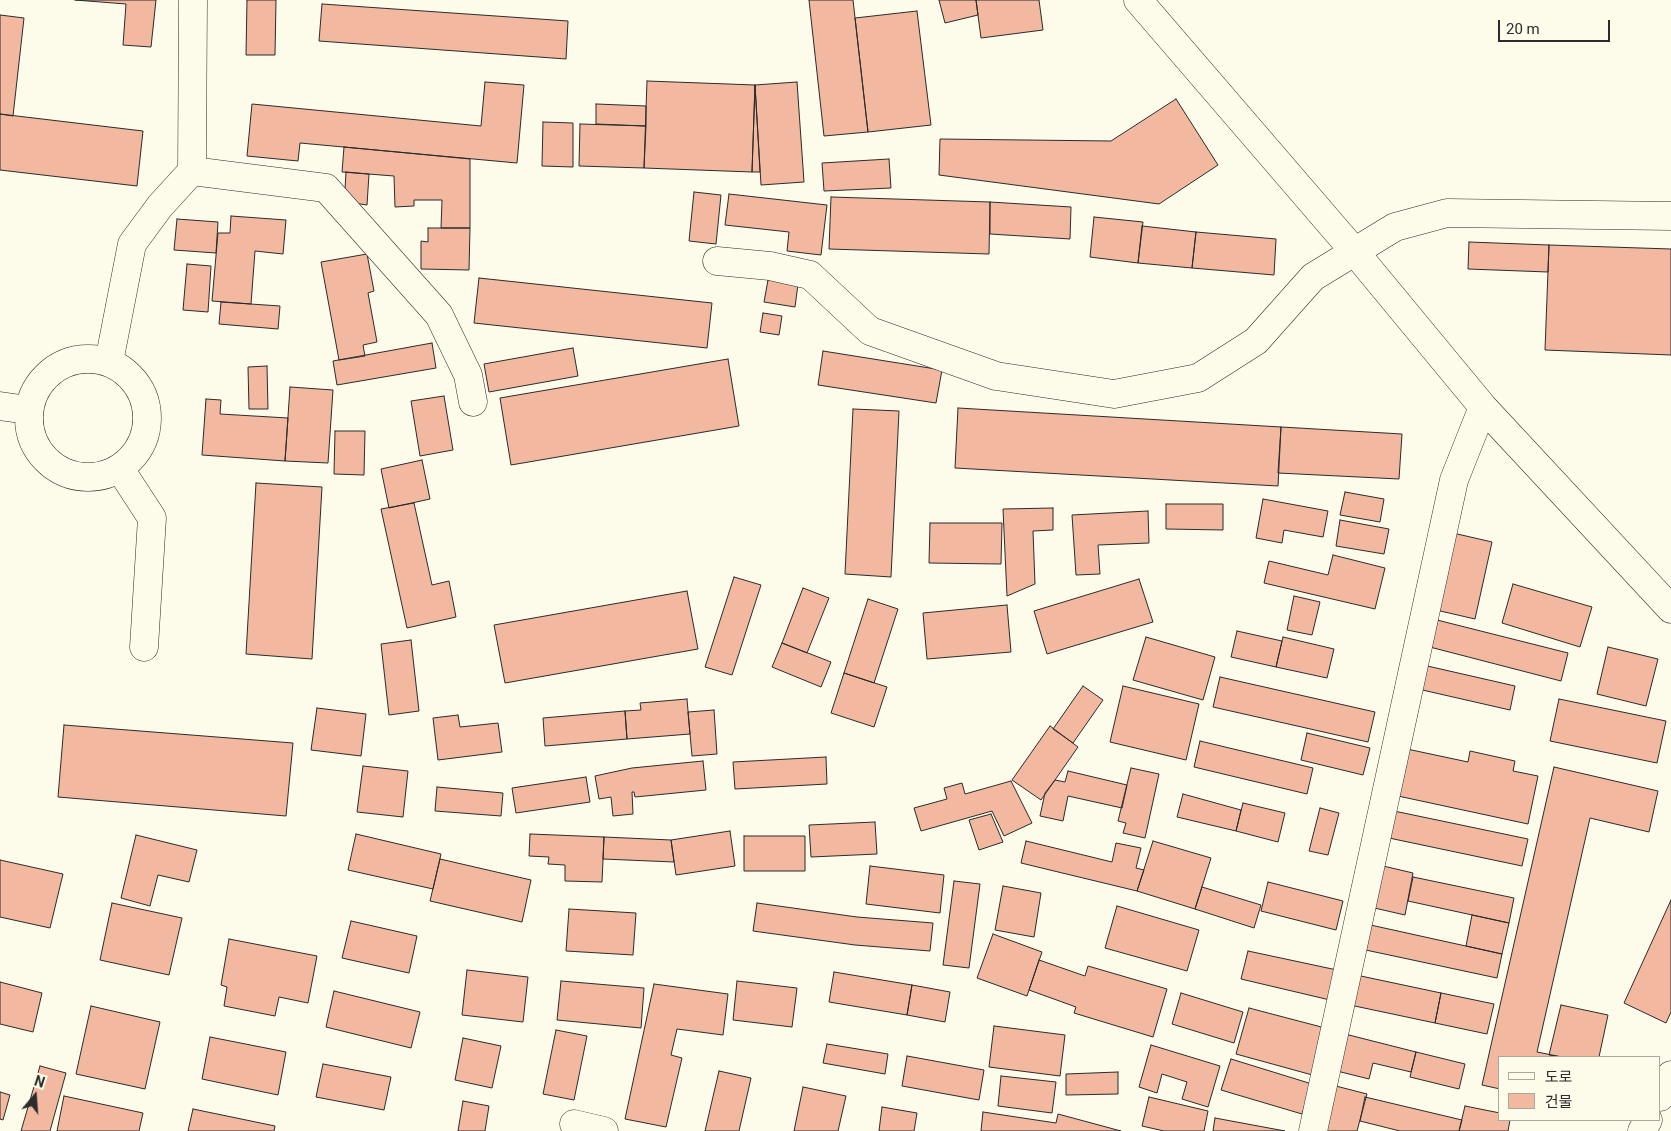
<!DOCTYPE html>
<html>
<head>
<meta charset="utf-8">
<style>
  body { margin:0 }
  #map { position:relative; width:1671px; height:1131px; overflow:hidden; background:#fdfbea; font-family:Roboto,"Noto Sans KR",sans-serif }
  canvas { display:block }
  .legend { position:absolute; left:1498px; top:1056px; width:162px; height:65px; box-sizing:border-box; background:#fdfbea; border:1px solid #a9a89e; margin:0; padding:6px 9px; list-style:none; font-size:15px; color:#2b2b2b }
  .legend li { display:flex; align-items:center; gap:10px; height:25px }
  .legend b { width:25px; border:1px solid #a9a89e }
  .north { position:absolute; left:10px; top:1071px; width:50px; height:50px; -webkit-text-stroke:4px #fdfbea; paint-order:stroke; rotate:18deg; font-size:14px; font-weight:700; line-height:20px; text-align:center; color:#2b2b2b }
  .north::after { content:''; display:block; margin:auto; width:18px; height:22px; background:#2b2b2b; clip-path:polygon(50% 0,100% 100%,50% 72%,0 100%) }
  .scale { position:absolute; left:1498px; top:20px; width:112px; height:22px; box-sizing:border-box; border:2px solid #2b2b2b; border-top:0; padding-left:6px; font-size:15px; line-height:18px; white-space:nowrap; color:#2b2b2b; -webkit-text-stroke:4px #fdfbea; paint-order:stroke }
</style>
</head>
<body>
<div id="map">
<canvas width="1671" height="1131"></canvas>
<ul class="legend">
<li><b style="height:6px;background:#fdfbea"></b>도로</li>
<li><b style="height:14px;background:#f2b8a0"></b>건물</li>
</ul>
<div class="north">N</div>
<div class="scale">20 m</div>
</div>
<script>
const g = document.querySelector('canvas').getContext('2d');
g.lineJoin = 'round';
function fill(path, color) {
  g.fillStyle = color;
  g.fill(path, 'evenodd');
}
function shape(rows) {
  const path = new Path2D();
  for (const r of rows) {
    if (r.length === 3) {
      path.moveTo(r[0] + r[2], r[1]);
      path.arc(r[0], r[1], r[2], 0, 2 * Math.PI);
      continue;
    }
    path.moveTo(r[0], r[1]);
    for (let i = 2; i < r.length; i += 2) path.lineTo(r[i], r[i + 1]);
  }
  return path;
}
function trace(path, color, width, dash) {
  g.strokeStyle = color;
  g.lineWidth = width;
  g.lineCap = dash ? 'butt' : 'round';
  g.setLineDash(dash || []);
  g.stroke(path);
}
const building = shape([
  [75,0,156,0,151,47,123,45,126,4,75,0],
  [247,0,276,0,275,55,246,55,247,0],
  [809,0,853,0,868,132,824,136,809,0],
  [939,0,976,0,978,15,945,23,939,0],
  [976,0,1039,0,1043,30,981,38,976,0],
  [322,4,568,21,566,59,319,41,322,4],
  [917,11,931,125,868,132,855,18,917,11],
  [0,15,24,18,13,116,0,114,0,15],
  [647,81,755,85,752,172,644,168,647,81],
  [485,82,524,85,517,163,300,143,298,161,247,156,252,104,481,126,485,82],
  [797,82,804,182,761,185,755,85,797,82],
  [755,85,760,172,752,172,755,85],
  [1176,99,1218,165,1159,204,939,175,940,139,1111,141,1176,99],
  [596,104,646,106,646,126,596,124,596,104],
  [0,114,143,131,137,186,0,170,0,114],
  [543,122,573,123,573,167,542,166,543,122],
  [580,124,646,126,644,168,579,166,580,124],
  [344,147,470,159,470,228,441,228,442,200,414,200,414,206,395,207,394,176,342,172,344,147],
  [889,159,891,188,824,191,822,163,889,159],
  [346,172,369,174,367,205,354,203,345,189,346,172],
  [694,192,721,195,716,244,689,241,694,192],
  [729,194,827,205,821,255,787,251,789,232,725,225,729,194],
  [831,197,990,202,989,254,829,249,831,197],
  [990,202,1071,207,1070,239,990,234,990,202],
  [231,216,286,220,283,254,255,251,251,304,212,301,218,233,230,233,231,216],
  [1094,217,1143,222,1138,263,1090,257,1094,217],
  [177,219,218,222,216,253,174,250,177,219],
  [1142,226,1196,232,1192,268,1138,263,1142,226],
  [428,228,470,228,469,270,421,269,421,241,428,242,428,228],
  [1196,232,1276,239,1274,275,1192,268,1196,232],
  [1469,242,1549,245,1548,272,1468,269,1469,242],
  [1549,245,1671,249,1671,355,1545,350,1549,245],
  [367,254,374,291,368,293,377,342,363,345,365,356,339,360,321,262,367,254],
  [187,264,211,266,208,312,183,310,187,264],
  [479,278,712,303,707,348,474,323,479,278],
  [768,280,798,284,795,307,764,302,768,280],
  [221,302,280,306,278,329,219,324,221,302],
  [763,313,782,316,779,335,760,332,763,313],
  [432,343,436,368,337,385,333,361,432,343],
  [573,348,578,376,489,392,484,364,573,348],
  [823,351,942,370,936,403,818,385,823,351],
  [728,359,739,426,511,465,500,398,728,359],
  [267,366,268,409,249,409,248,367,267,366],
  [290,387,333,390,328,463,285,461,290,387],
  [444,396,453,450,420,456,411,401,444,396],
  [206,399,221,400,220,414,288,418,285,461,202,455,206,399],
  [958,408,1281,427,1278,486,955,468,958,408],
  [853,409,899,411,891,577,845,574,853,409],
  [1281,427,1402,434,1399,479,1278,473,1281,427],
  [335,431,365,431,364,475,334,474,335,431],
  [422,460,430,499,389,508,381,469,422,460],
  [256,483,322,487,312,659,246,654,256,483],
  [1345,492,1384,499,1380,522,1340,515,1345,492],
  [1263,499,1328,511,1323,537,1284,530,1282,543,1256,538,1263,499],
  [414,503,432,585,449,581,456,617,407,628,381,509,414,503],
  [1166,504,1223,504,1223,530,1166,529,1166,504],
  [1053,508,1053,530,1033,531,1035,584,1007,596,1003,509,1053,508],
  [1148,511,1149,543,1098,545,1100,574,1076,575,1072,515,1148,511],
  [1340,520,1389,529,1384,554,1336,546,1340,520],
  [930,523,1002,523,1001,564,929,563,930,523],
  [1453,533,1492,542,1475,619,1436,610,1453,533],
  [1333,555,1385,568,1375,609,1264,583,1269,561,1328,575,1333,555],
  [734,577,761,585,732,675,705,667,734,577],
  [1139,579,1153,622,1047,654,1034,611,1139,579],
  [1513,584,1592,607,1580,647,1502,623,1513,584],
  [803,588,829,598,807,653,782,643,803,588],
  [687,591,698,649,505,683,494,625,687,591],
  [1294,596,1320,602,1312,635,1287,630,1294,596],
  [868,599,898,609,874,683,844,673,868,599],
  [1007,605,1011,652,927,659,923,613,1007,605],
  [1433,619,1568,653,1561,681,1426,646,1433,619],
  [1237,631,1282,641,1276,667,1231,657,1237,631],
  [1146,637,1215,657,1203,700,1133,680,1146,637],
  [1283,637,1334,649,1327,678,1276,667,1283,637],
  [411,640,419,711,389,715,381,644,411,640],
  [782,643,831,662,821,687,772,667,782,643],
  [1608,647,1658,659,1646,706,1597,694,1608,647],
  [1423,665,1515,686,1510,710,1418,689,1423,665],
  [844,673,887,687,874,727,831,713,844,673],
  [1220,677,1375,712,1368,742,1213,707,1220,677],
  [1083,686,1103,700,1073,743,1053,729,1083,686],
  [1123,686,1199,704,1186,760,1110,742,1123,686],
  [687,699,690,734,627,739,625,711,641,710,640,703,687,699],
  [1559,699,1666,721,1657,763,1550,741,1559,699],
  [317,708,366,714,361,756,311,750,317,708],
  [714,710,717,754,692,756,688,712,714,710],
  [625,711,627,739,545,746,543,718,625,711],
  [458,715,460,727,498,723,502,752,438,760,433,718,458,715],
  [64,725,293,743,286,816,58,797,64,725],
  [1050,726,1078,747,1041,800,1012,780,1050,726],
  [1307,733,1370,748,1363,775,1301,760,1307,733],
  [1200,741,1313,768,1307,794,1194,767,1200,741],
  [1407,749,1468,762,1470,751,1515,761,1513,771,1538,776,1528,824,1398,796,1407,749],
  [826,757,827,784,735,789,733,762,826,757],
  [703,761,706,790,635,797,634,792,632,792,633,814,613,816,611,797,599,799,595,776,632,768,703,761],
  [363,766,408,771,403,817,357,812,363,766],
  [1554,767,1658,791,1649,832,1590,818,1537,1052,1562,1057,1500,1057,1500,1089,1482,1085,1554,767],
  [1131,768,1159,774,1145,838,1123,833,1126,823,1118,821,1131,768],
  [1068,771,1127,785,1122,808,1068,796,1063,821,1040,816,1045,793,1055,780,1065,782,1068,771],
  [586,777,590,802,516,813,512,788,586,777],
  [1011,781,1032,823,1004,836,992,811,921,831,914,808,947,799,944,788,962,783,965,794,1011,781],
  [437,787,503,793,501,816,435,811,437,787],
  [1183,794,1241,810,1236,831,1177,817,1183,794],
  [1243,803,1285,813,1278,842,1236,831,1243,803],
  [1320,808,1339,813,1328,855,1309,851,1320,808],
  [1394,811,1528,839,1522,866,1389,838,1394,811],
  [991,814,1003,842,979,850,969,820,991,814],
  [875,822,877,854,811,857,809,825,875,822],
  [730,831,735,866,676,875,671,840,730,831],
  [356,834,441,854,433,889,348,870,356,834],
  [530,834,604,837,602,882,565,881,565,865,548,864,549,857,529,856,530,834],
  [136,835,197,850,189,882,158,875,150,906,121,898,136,835],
  [744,836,805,836,805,871,744,871,744,836],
  [604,837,671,840,674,862,603,859,604,837],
  [1026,841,1112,862,1116,843,1141,848,1136,868,1144,870,1137,891,1021,863,1026,841],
  [1153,841,1211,858,1195,909,1137,891,1153,841],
  [440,859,531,880,522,922,430,901,440,859],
  [0,860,63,874,50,928,0,917,0,860],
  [1379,865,1413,873,1405,915,1370,907,1379,865],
  [870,866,944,875,940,913,866,904,870,866],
  [1413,877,1514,898,1509,923,1408,901,1413,877],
  [954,881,980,884,969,968,943,965,954,881],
  [1268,882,1343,901,1336,930,1261,911,1268,882],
  [1003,886,1041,893,1034,937,995,930,1003,886],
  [1202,887,1261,905,1254,928,1195,909,1202,887],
  [1671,900,1671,1012,1666,1023,1624,1003,1671,900],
  [112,903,182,918,169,975,100,960,112,903],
  [757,903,857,917,933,923,930,951,855,945,753,931,757,903],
  [1117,906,1199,930,1187,971,1105,948,1117,906],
  [569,909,636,913,633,955,566,951,569,909],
  [1472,915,1509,923,1502,954,1466,946,1472,915],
  [351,921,417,936,409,973,342,958,351,921],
  [1366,924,1502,954,1497,978,1361,949,1366,924],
  [993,934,1042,952,1027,996,977,978,993,934],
  [229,939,317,956,308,1003,279,997,275,1016,224,1006,227,987,221,985,229,939],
  [1248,951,1337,970,1330,1000,1241,979,1248,951],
  [1039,960,1085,976,1088,966,1167,989,1153,1037,1074,1013,1076,1007,1029,990,1039,960],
  [467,970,528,977,523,1022,462,1015,467,970],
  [834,972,912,985,907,1015,829,1002,834,972],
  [1356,975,1441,993,1435,1023,1350,1005,1356,975],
  [561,981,644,988,641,1028,557,1020,561,981],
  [737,981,797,988,792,1027,733,1020,737,981],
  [0,982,42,993,33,1032,0,1024,0,982],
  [654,984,728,994,723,1035,677,1029,671,1055,682,1058,666,1127,625,1119,654,984],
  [912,985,950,992,945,1022,907,1015,912,985],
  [334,991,420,1012,411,1048,326,1027,334,991],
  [1181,993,1243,1012,1234,1043,1172,1024,1181,993],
  [1441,993,1494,1004,1487,1034,1435,1023,1441,993],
  [1561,1005,1608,1015,1599,1057,1562,1057,1549,1055,1561,1005],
  [91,1006,160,1022,145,1089,76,1074,91,1006],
  [1249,1008,1329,1029,1316,1076,1236,1054,1249,1008],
  [994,1026,1065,1035,1060,1076,989,1067,994,1026],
  [556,1030,587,1036,574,1100,543,1094,556,1030],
  [1341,1033,1416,1052,1411,1072,1373,1063,1369,1079,1333,1070,1341,1033],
  [210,1037,286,1052,278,1095,202,1079,210,1037],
  [463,1038,501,1046,492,1088,455,1080,463,1038],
  [827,1044,888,1054,885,1074,823,1063,827,1044],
  [1151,1045,1220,1066,1208,1107,1182,1099,1187,1082,1162,1074,1157,1093,1139,1087,1151,1045],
  [1416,1052,1465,1064,1459,1089,1410,1077,1416,1052],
  [907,1056,984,1070,979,1100,902,1086,907,1056],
  [1231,1059,1312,1084,1302,1114,1221,1090,1231,1059],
  [323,1064,391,1077,384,1110,316,1097,323,1064],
  [40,1066,66,1073,50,1131,21,1131,40,1066],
  [719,1071,751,1078,739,1131,705,1131,719,1071],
  [1118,1072,1118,1094,1066,1095,1066,1074,1118,1072],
  [1001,1076,1056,1082,1052,1113,998,1106,1001,1076],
  [1328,1084,1367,1094,1357,1131,1317,1131,1328,1084],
  [803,1087,846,1096,838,1131,794,1131,803,1087],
  [0,1092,10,1095,3,1120,0,1119,0,1092],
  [64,1096,143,1113,139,1131,57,1131,64,1096],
  [1149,1097,1208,1111,1204,1131,1164,1131,1142,1126,1149,1097],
  [1365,1097,1462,1120,1459,1131,1400,1131,1360,1121,1365,1097],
  [463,1101,489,1106,485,1131,458,1131,463,1101],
  [1465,1106,1500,1113,1500,1120,1510,1120,1508,1131,1459,1131,1465,1106],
  [882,1107,917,1113,914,1131,879,1131,882,1107],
  [193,1109,275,1126,274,1131,188,1131,193,1109],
  [983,1112,1056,1123,1058,1114,1121,1131,981,1131,983,1112],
  [1215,1118,1285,1131,1213,1131,1215,1118]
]);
const minor = shape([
  [193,0,192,171,326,188,439,315,468,375,473,402],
  [1138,0,1354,251,1483,407,1671,609],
  [717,261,770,266,810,275,870,331,996,376,1114,394,1198,378,1256,341,1313,277,1395,227,1447,213,1671,216],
  [88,418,59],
  [109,362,132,244,160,206,192,171],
  [0,406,28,410],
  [120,469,152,518,144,647],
  [1660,1097,1671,1075],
  [574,1124,604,1131],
  [1313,1131,1454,480,1483,407],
  [1642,1131,1648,1120]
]);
fill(building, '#f2b8a0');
trace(building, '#2b2b2b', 1);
trace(minor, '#2b2b2b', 29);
trace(minor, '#fdfbea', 28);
</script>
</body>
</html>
